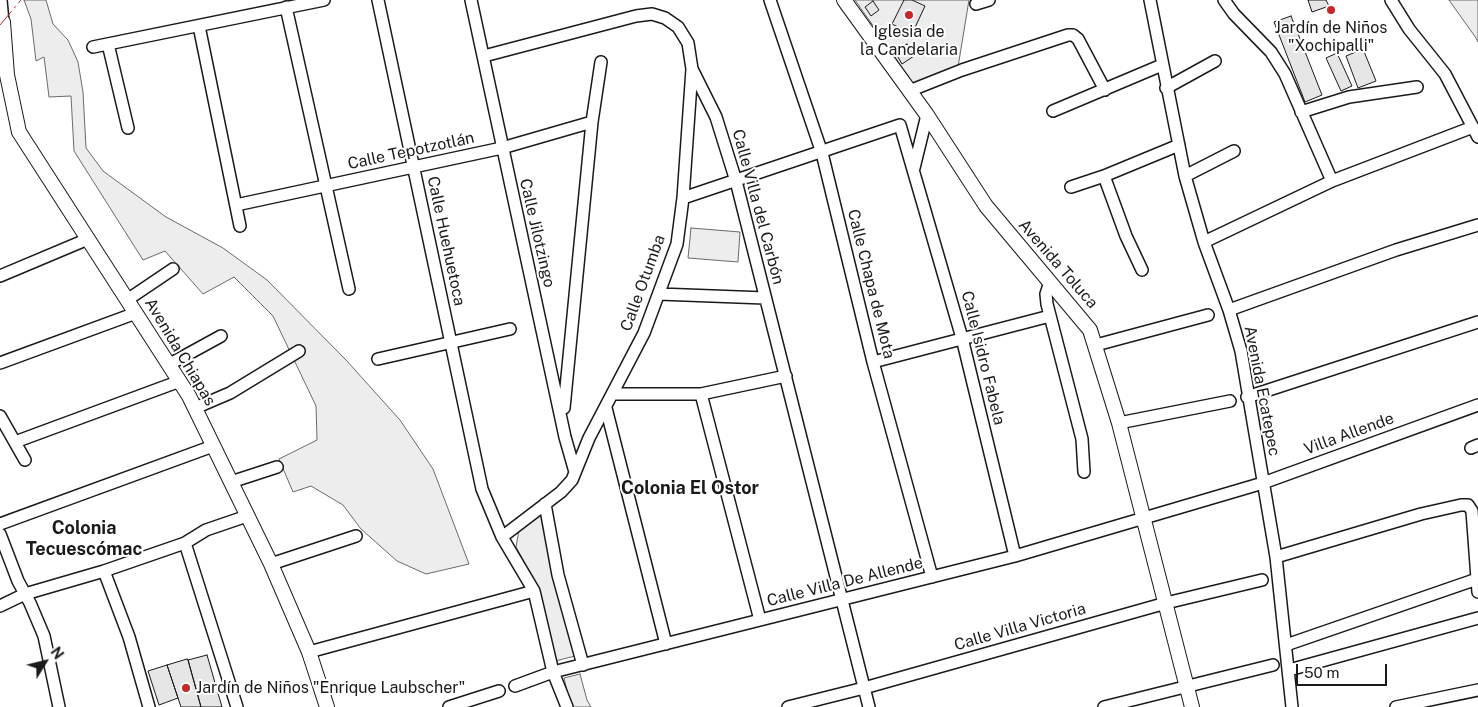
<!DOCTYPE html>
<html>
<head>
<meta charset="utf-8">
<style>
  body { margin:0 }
  #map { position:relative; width:1478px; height:707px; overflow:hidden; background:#fff; font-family:"Public Sans",sans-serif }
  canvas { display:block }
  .north { position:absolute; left:20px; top:637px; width:50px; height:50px; -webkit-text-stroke:4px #fff; paint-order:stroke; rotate:54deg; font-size:14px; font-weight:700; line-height:20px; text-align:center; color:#1a1a1a }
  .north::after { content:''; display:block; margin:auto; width:18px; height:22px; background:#1a1a1a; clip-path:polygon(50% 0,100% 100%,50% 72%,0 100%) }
  .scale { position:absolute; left:1296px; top:664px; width:91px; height:22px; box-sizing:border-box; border:2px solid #1a1a1a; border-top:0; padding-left:6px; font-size:15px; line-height:18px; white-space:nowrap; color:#1a1a1a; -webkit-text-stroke:4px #fff; paint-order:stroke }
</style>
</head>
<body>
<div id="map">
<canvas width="1478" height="707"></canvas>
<div class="north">N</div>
<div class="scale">50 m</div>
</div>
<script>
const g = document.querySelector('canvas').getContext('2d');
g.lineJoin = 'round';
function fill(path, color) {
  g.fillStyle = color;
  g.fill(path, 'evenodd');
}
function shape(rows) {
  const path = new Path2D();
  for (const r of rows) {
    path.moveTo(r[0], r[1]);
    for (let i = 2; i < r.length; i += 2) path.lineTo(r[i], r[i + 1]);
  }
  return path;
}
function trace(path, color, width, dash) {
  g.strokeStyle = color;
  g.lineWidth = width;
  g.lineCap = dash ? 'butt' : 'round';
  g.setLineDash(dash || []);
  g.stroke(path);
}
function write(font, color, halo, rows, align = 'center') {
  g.font = font + ' "Public Sans",sans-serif';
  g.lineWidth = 4;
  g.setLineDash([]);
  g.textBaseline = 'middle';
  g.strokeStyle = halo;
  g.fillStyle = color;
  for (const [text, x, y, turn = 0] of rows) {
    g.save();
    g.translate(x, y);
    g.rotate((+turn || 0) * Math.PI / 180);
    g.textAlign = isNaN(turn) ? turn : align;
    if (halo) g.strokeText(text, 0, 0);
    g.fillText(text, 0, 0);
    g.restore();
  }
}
const built = shape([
  [24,0,46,0,53,24,68,40,78,62,83,92,86,148,103,171,166,217,223,248,267,280,346,360,400,420,433,469,469,564,426,574,397,561,361,529,343,505,311,486,293,492,279,459,317,440,316,406,273,316,234,277,203,294,165,251,143,260,74,151,71,96,49,97,44,57,36,61,31,19,24,0],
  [855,0,969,0,958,67,916,87,855,0],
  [1449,0,1478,0,1478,42,1476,38,1449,0],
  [691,228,740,232,738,262,688,258,691,228],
  [543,513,575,656,555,661,540,591,516,547,519,530,543,513],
  [580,674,587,700,591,707,571,707,564,678,580,674]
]);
const building = shape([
  [904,0,912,0,925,6,912,34,892,24,904,0],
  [1308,0,1326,0,1329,6,1312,12,1308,0],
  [873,1,879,10,871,16,865,7,873,1],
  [1291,16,1322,95,1305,102,1274,22,1291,16],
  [907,44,914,56,902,64,895,52,907,44],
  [1363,49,1376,81,1358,88,1346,56,1363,49],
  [1337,53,1352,86,1341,91,1326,58,1337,53],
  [207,655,222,707,201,707,188,660,207,655],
  [187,659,188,660,201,707,181,707,167,665,187,659],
  [167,665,178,698,159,705,148,671,167,665]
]);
const minor = shape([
  [1,0,3,22],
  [378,0,482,489,502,537,534,591,553,672,567,707],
  [471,0,565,437,575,472],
  [770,0,822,153,873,362,932,577],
  [1150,0,1185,176,1204,242,1229,310,1241,351,1276,557,1292,707],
  [1224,0,1234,14,1271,52,1285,74,1332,181],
  [1391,0,1409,29,1445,74,1478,137],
  [976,4,989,0],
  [286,7,349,289],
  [199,26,240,226],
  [108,44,128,128],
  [93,47,324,0],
  [484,56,636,16,652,14,665,18,678,27,688,43,692,69,716,117,736,181,869,707],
  [1166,88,1215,61],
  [909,91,962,70,1068,35,1073,35,1078,39,1105,90],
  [1053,111,1162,65],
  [1301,112,1349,97,1417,87],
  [914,168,927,115],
  [1104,176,1126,236,1142,270],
  [1185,176,1234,151],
  [1071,187,1104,176,1179,145],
  [683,198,900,125,962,338,1015,556],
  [236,205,502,148,592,122],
  [1204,242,1332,181,1473,127],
  [0,276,88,239],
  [1050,282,1046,294,1047,304,1082,439,1084,472],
  [659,294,765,298],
  [127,300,173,269],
  [1229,310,1396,250,1478,225],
  [1096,345,1208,315],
  [378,359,510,329],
  [873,362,1050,316],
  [0,363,136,313],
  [170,364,221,336],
  [613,394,701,394,786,376],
  [701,394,760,620],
  [1247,397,1478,322],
  [195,408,230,393,299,351],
  [564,408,592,122,601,62],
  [606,408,666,644],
  [0,416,25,460],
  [1119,423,1230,401],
  [15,442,180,381],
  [1471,448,1478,445],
  [231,482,277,467],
  [545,504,558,575,583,665],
  [0,524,213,446],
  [0,534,18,581,30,603,44,636,59,707],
  [502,537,561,492,572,480,589,438,644,333,677,244,683,198,692,69],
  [185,543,237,707],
  [1276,557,1421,514,1461,505,1468,505,1472,511,1478,592],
  [271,564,356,536],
  [104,571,129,637,149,707],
  [0,606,25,594,104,571,185,543,206,530,247,516],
  [1286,645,1477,579],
  [309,652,534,591],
  [1289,670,1478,618],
  [515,686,553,672,1015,556,1263,483,1478,405],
  [449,707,499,691],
  [788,707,864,688,1166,603,1262,580],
  [1104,707,1273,665],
  [1396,707,1478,690]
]);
const tertiary = shape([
  [844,0,927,115,986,206,1090,330,1119,423,1192,707],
  [0,23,3,22,7,75,19,132,189,396,271,564,309,652,327,707]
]);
const power = shape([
  [0,25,21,0]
]);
const markers = [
  [1331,10,5,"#c62828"],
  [909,15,5,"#c62828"],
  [186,688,5,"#c62828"]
];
const poiNames = [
  ["Jardín de Niños",1331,28],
  ["\"Xochipalli\"",1331,46],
  ["Iglesia de",909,32],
  ["la Candelaria",909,50],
  ["Jardín de Niños \"Enrique Laubscher\"",196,688,"left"]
];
const streetNames = [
  ["Calle Tepotzotlán",411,151,-12],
  ["Calle Villa del Carbón",758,207,75],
  ["Calle Jilotzingo",537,233,77],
  ["Calle Huehuetoca",446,241,78],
  ["Avenida Toluca",1058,264,49],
  ["Calle Otumba",643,283,-70],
  ["Calle Chapa de Mota",871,284,76],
  ["Avenida Chiapas",180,352,59],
  ["Calle Isidro Fabela",983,358,76],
  ["Avenida Ecatepec",1262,391,79],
  ["Villa Allende",1349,434,-20],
  ["Calle Villa De Allende",845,582,-14],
  ["Calle Villa Victoria",1020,627,-16]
];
const neighbourhoodNames = [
  ["Colonia El Ostor",690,488],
  ["Colonia",84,528],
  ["Tecuescómac",84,549]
];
fill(built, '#ededed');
trace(built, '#6a6a6a', 1);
fill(building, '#e6e6e6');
trace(building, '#1a1a1a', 1);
trace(minor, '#1a1a1a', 14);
trace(tertiary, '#1a1a1a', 16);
trace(minor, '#fff', 11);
trace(tertiary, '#fff', 14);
trace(power, '#c62828', 1, [18, 4, 2.5, 4]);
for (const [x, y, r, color] of markers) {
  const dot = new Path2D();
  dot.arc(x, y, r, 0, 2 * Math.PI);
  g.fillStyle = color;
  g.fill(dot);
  trace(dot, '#fff', 2);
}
write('16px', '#1a1a1a', '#fff', poiNames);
write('16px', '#1a1a1a', '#fff', streetNames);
write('bold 18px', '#1a1a1a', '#fff', neighbourhoodNames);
</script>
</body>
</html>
